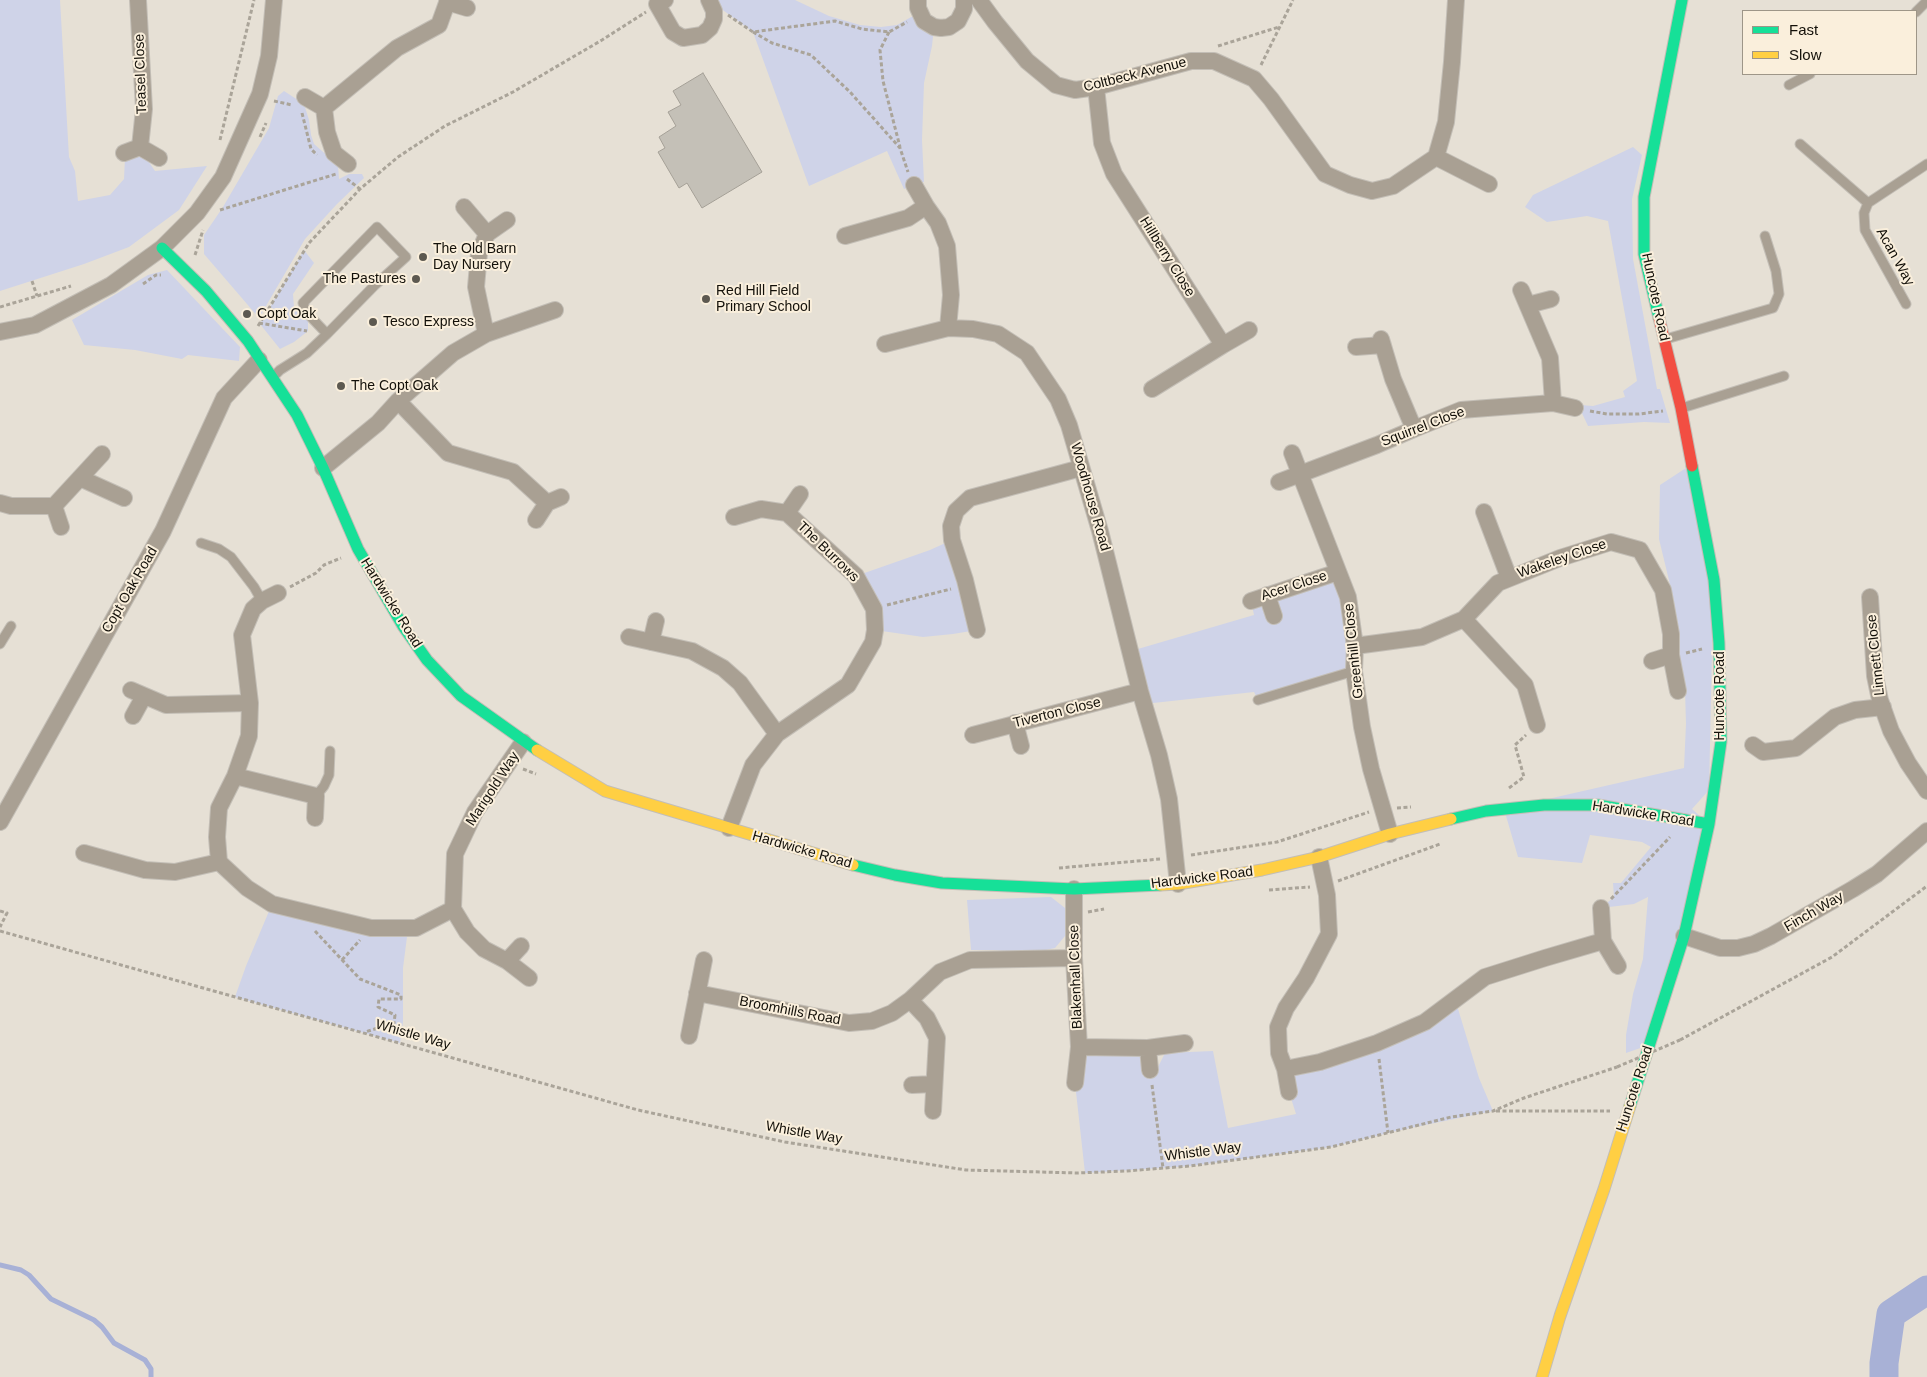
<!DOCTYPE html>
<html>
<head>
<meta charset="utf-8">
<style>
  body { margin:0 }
  #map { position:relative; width:1927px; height:1377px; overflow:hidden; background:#e6e0d5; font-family:Helvetica,sans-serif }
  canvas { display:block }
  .legend { position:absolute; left:1742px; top:10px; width:175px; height:65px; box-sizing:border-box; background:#faefdc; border:1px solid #9e9688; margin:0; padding:6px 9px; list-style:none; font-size:15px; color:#131009 }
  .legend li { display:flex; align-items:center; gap:10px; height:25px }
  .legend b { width:25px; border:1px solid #9e9688 }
</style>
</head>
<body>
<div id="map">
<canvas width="1927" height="1377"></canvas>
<ul class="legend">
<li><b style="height:6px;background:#16e098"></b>Fast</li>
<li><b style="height:6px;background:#ffcf43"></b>Slow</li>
</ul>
</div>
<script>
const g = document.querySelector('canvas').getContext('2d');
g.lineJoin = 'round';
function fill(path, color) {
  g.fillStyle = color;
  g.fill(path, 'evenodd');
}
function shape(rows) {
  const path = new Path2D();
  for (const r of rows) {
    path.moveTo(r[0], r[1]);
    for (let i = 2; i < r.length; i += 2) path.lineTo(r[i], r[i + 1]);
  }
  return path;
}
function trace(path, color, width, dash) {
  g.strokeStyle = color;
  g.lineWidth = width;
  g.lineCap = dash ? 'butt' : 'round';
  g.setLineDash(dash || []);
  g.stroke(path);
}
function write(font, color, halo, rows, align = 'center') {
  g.font = font + ' Helvetica,sans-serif';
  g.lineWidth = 4;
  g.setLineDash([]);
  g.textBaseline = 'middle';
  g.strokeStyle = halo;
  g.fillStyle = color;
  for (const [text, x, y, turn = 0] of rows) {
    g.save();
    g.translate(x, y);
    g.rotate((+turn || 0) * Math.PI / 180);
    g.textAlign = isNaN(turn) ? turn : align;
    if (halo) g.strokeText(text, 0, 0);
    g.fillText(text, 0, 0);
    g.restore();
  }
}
const green = shape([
  [0,0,60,0,69,157,75,171,78,201,110,195,124,179,125,158,142,152,155,171,207,166,179,210,129,247,84,264,0,291],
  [709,0,795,0,829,16,860,25,881,27,897,25,913,16,934,27,932,46,924,83,922,140,924,182,904,189,887,151,809,186,753,32],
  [284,91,304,104,309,120,311,135,314,144,338,165,339,179,349,174,362,174,364,178,337,204,305,239,259,318,204,254,204,235,223,207,269,128,278,96],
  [1633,147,1642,155,1632,199,1633,259,1657,389,1660,389,1670,423,1644,422,1588,426,1580,409,1580,405,1593,406,1625,397,1623,391,1637,381,1608,221,1587,216,1547,222,1525,207,1533,195],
  [304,250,314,263,293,294,294,308,308,321,308,331,294,342,280,349,260,324],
  [167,270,240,347,239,361,188,355,182,359,135,350,84,345,72,320,148,275],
  [1686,468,1713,605,1709,790,1692,809,1709,824,1649,1045,1626,1053,1626,1035,1633,994,1643,959,1648,897,1634,904,1601,908,1614,897,1613,883,1621,883,1651,847,1642,842,1590,835,1582,863,1518,857,1504,809,1684,768,1686,724,1685,690,1677,656,1677,628,1674,601,1659,539,1660,485],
  [952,540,977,630,953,634,923,637,875,630,856,576,930,550],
  [1338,572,1354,671,1258,700,1254,692,1144,704,1131,651,1254,615,1251,601],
  [1051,897,1065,908,1065,936,1055,948,1031,953,994,950,971,950,967,900],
  [272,904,408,929,403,968,403,1022,400,1043,235,997,246,966],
  [1455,999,1479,1078,1493,1111,1396,1131,1331,1147,1190,1166,1085,1173,1075,1083,1079,1047,1148,1048,1157,1069,1165,1053,1213,1051,1228,1128,1296,1114,1289,1092,1285,1069,1320,1062]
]);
const stream = shape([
  [0,1265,21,1270,29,1275,51,1299,94,1320,102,1327,114,1343,145,1360,151,1369,151,1377]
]);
const river = shape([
  [1884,1377,1884,1363,1891,1314,1927,1290]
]);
const building = shape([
  [703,73,762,172,702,208,687,183,679,188,658,152,665,148,659,137,676,126,668,112,681,105,673,91,703,73]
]);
const path = shape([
  [728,15,753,32,835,21,862,29,889,32,907,22],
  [753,32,772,43,811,55,850,92,900,148,908,172],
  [889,32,880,50,883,81,900,147],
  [1218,46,1279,27],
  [1261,65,1293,0],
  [274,101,292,105],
  [302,113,311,149,317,155],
  [260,137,266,123],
  [220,140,254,0],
  [347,179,360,189],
  [220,210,336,174],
  [195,255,203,230],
  [32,281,37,296],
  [143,284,156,275,161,275],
  [0,307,71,286],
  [259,323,307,331],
  [258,326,309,243,360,189,398,157,445,126,513,92,602,40,646,12],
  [1590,411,1607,414,1639,414,1663,411],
  [290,587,316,573,324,565,341,558],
  [887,605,951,589],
  [1686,653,1702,649],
  [523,769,536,774],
  [1509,788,1524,777,1515,745,1526,735],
  [1397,808,1411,807],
  [1191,855,1277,842,1369,812],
  [1059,868,1160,859],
  [1338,881,1440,844],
  [1269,890,1310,887],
  [1611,899,1670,837],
  [0,911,7,913,0,927],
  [1088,912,1104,909],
  [0,931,638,1110,785,1142,966,1170,1078,1173,1126,1171,1190,1166,1331,1147,1451,1117,1493,1111,1524,1098,1617,1067],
  [315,931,360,979,401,995,401,999,379,999,378,1007,395,1015,394,1023,365,1032],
  [342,960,360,940],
  [1680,1040,1832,957,1927,886],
  [1379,1059,1388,1133],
  [1152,1085,1163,1168],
  [1496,1111,1610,1111]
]);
const lane = shape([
  [1916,12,1927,1],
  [1789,85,1810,74],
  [1800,144,1868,203],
  [1906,304,1865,230,1864,213,1868,203,1927,164],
  [1666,339,1773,308,1779,294,1776,271,1765,236],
  [274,376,280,370,307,353,327,334,374,286,406,257,377,227,303,303,307,313,327,334],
  [1682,408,1784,376],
  [201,543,219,549,231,557,254,587,262,601],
  [0,644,11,626],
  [1258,700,1354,671],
  [316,796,324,786,329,775,330,751]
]);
const street = shape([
  [138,0,144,109,140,147],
  [665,0,657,4,673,32,683,38,702,35,710,28,714,19,714,11,709,0],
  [918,0,918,8,924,21,934,27,941,28,949,27,958,21,964,9,964,0],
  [979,0,995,22,1027,61,1056,85,1075,90,1096,87,1191,61,1214,61,1254,79,1271,99,1325,174,1350,185,1372,191,1393,186,1436,157,1446,122,1452,62,1456,0],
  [447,2,467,8],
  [1096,87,1102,143,1114,174,1223,345,1152,389],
  [305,97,324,108],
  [124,153,140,147,159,158],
  [1436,157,1489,184],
  [348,164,334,153,327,132,324,108,397,48,439,25,448,0],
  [914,185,926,206,938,223,947,246,951,295,948,328,973,329,998,334,1027,353,1058,399,1069,425,1100,531,1140,691,1159,755,1169,799,1178,884],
  [464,207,487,234],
  [845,236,908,218,926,206],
  [1528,305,1551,299],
  [0,332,35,325,111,285,162,248,197,213,223,177,260,94,269,56,274,0],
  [486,334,476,287,479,253,487,234,507,220],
  [1381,339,1393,379,1414,429],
  [885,344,948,328],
  [1223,345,1249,330],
  [1356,347,1383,345],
  [398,401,448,453,513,472,547,503,561,497],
  [1553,403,1575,408],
  [1292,453,1348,597,1355,646,1354,671,1362,727,1371,769,1390,834],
  [323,468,378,423,398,401,453,353,486,334,555,310],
  [80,478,124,498],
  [1279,482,1377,445,1414,429,1461,410,1553,403,1550,358,1521,290],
  [0,503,11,506,54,506,102,454],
  [54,506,61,527],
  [1484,512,1509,578],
  [787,513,800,494],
  [536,520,547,503],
  [278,593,262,601,253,609,242,635,250,703,249,736,235,776,219,808,217,837,219,862,247,888,272,904,371,928,416,928,453,909],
  [1267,595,1274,616],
  [1870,597,1875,676,1880,700,1891,731,1908,763,1927,791],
  [1251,601,1338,572],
  [1464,619,1525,685,1537,725],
  [977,630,965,580,952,540,951,526,956,511,970,498,1081,468],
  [629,637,692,651,723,668,740,683,777,734],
  [651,642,656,621],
  [1355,646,1422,637,1464,619,1498,583,1560,558,1611,542,1640,550,1663,590,1671,634,1671,655,1678,691],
  [1652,661,1671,655],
  [131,690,166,705,250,703],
  [133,716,144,696],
  [1015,723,1021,746],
  [973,735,1140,691],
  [523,742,475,812,455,854,453,909,467,932,484,949,507,961,529,978],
  [1753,745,1763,752,1796,748,1835,717,1855,710,1883,707],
  [235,776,316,796,315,818],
  [0,822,163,531,224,398,259,360],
  [729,828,753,765,777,734,848,685,873,642,875,630,874,609,856,576,787,513,761,509,734,517],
  [84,853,145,870,175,872,219,862],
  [1319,857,1327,895,1329,934,1306,978,1286,1008,1278,1027,1279,1053,1285,1069,1320,1062,1377,1043,1425,1022,1485,977,1545,958,1603,941,1618,966],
  [1074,889,1074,958,1079,1047,1148,1048,1185,1043],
  [1601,908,1603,941],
  [1684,936,1720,948,1738,948,1754,944,1771,936,1853,889,1877,874,1927,831],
  [507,961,521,946],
  [697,993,849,1023,872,1021,892,1013,910,1000,940,972,970,960,1074,958],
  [910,1000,927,1018,937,1038,933,1111],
  [689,1036,704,960],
  [1148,1048,1150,1070],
  [1285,1069,1289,1092],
  [1075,1083,1079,1047],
  [912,1085,934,1084]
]);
const fast = shape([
  [162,248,206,291,248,341,297,415,323,468,358,549,403,626,427,660,461,696,537,750],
  [1659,318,1644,254,1644,197,1682,0],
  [1451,819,1486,811,1544,805,1598,805,1709,824],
  [853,865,895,875,942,883,1074,889,1160,885],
  [1630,1106,1684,936,1709,824,1721,742,1719,643,1714,580,1692,466]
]);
const slow = shape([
  [537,750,605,791,853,865],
  [1160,885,1178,884,1262,870,1319,857,1390,834,1451,819],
  [1542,1377,1560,1316,1604,1189,1630,1106]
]);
const jam = shape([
  [1659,318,1681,408,1692,466]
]);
const pathBridge = shape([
  [1617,1067,1680,1040]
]);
const markers = [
  [423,257,5,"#5d5950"],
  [416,279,5,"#5d5950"],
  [706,299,5,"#5d5950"],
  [247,314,5,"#5d5950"],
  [373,322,5,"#5d5950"],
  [341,386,5,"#5d5950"]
];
const streetNames = [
  ["Teasel Close",141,74,-92],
  ["Coltbeck Avenue",1135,75,-14],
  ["Hillberry Close",1167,257,58],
  ["Acan Way",1895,257,61],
  ["Huncote Road",1655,297,78],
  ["Squirrel Close",1423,427,-21],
  ["Woodhouse Road",1090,497,74],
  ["The Burrows",828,552,44],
  ["Wakeley Close",1562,559,-19],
  ["Acer Close",1294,586,-18],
  ["Copt Oak Road",130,590,-60],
  ["Hardwicke Road",391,603,58],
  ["Greenhill Close",1354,651,-96],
  ["Linnett Close",1876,655,-96],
  ["Huncote Road",1720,696,-90],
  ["Tiverton Close",1057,713,-14],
  ["Marigold Way",493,789,-57],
  ["Hardwicke Road",1643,814,9],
  ["Hardwicke Road",802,850,16],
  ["Hardwicke Road",1202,878,-7],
  ["Finch Way",1814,912,-30],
  ["Blakenhall Close",1076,977,-92],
  ["Broomhills Road",790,1011,11],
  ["Whistle Way",413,1035,16],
  ["Huncote Road",1635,1089,-72],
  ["Whistle Way",804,1133,10],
  ["Whistle Way",1203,1152,-7]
];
const poiNames = [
  ["The Old Barn",433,249],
  ["Day Nursery",433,265],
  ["The Pastures",406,279,"right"],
  ["Red Hill Field",716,291],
  ["Primary School",716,307],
  ["Copt Oak",257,314],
  ["Tesco Express",383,322],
  ["The Copt Oak",351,386]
];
fill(green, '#cfd3e8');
trace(stream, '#a8b1d6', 5);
trace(river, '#a8b1d6', 29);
fill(building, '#c4c0b7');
trace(building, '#a5a097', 1);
trace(lane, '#c3beb6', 11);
trace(street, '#c3beb6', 18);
trace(fast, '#c3beb6', 13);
trace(slow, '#c3beb6', 13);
trace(jam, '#c3beb6', 13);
trace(path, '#aaa499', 3, [4, 2.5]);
trace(lane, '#a9a093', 9);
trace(street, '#a9a093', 16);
trace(fast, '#16e098', 11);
trace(slow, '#ffcf43', 11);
trace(jam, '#f24e42', 11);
trace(pathBridge, '#aaa499', 3, [4, 2.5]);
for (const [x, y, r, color] of markers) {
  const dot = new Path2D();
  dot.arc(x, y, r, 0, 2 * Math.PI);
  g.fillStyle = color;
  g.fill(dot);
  trace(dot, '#faefdc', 2);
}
write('14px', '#131009', '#faefdc', streetNames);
write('14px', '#131009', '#faefdc', poiNames, 'left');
</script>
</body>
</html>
